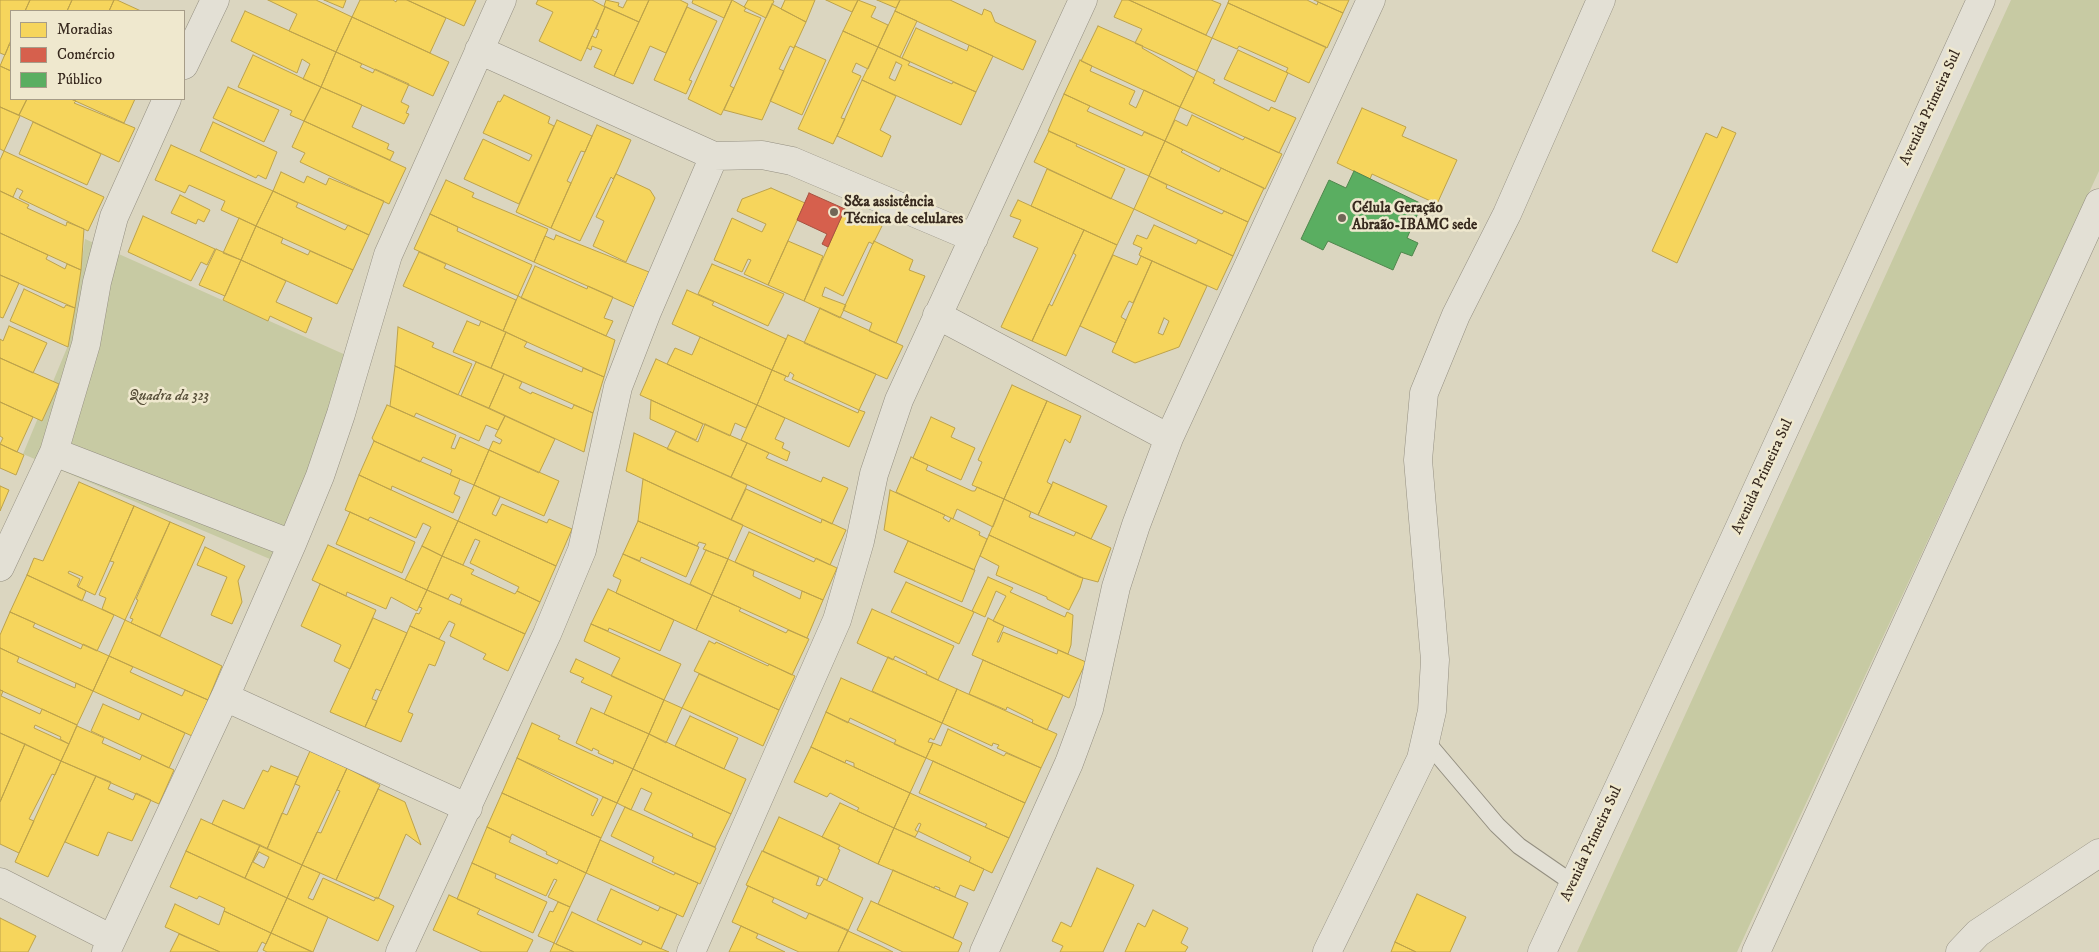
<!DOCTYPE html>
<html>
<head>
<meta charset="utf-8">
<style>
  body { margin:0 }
  #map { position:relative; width:2099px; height:952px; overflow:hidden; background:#dbd6c0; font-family:"IM FELL DW Pica",serif }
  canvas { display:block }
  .legend { position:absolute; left:10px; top:10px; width:175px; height:90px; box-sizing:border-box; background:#efe8ce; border:1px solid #a69c88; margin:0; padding:6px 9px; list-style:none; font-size:15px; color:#382a1f }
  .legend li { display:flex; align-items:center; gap:10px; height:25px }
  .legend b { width:25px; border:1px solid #a69c88 }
</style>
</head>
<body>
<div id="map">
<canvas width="2099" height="952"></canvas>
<ul class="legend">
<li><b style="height:14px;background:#f6d55c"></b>Moradias</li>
<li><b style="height:14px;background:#d6604d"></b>Comércio</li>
<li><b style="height:14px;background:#5aae61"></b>Público</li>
</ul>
</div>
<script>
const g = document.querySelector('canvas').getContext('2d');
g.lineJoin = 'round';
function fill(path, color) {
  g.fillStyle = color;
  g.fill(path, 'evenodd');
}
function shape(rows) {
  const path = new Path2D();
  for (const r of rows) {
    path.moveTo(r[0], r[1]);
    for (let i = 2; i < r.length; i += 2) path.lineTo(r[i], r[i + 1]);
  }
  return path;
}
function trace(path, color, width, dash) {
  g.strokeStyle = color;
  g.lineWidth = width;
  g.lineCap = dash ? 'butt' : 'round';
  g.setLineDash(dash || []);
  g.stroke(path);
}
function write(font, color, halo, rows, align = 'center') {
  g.font = font + ' "IM FELL DW Pica",serif';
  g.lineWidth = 5;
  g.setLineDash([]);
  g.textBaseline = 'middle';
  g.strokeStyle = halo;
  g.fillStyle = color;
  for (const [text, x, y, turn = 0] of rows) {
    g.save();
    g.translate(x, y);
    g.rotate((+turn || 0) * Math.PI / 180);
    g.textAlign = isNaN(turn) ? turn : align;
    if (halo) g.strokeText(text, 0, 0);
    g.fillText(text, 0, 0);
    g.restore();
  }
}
const green = shape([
  [2011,0,2099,0,2099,171,1737,952,1577,952],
  [85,239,366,364,331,485,291,568,23,454,69,343]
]);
const homes = shape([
  [0,0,30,0,25,11,11,11,11,40,5,55,0,53,0,0],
  [30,0,72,0,67,11,25,11,30,0],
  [72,0,114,0,109,11,67,11,72,0],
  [114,0,117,0,141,11,109,11,114,0],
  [268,0,316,0,352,17,336,52,289,31,297,14,268,0],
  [324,0,346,0,343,8,324,0],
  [360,0,393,0,396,2,397,0,407,0,446,18,430,53,352,17,360,0],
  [407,0,476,0,464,26,407,0],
  [538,0,592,0,605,7,581,61,539,41,553,12,536,4,538,0],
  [606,0,619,3,618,6,623,8,627,0,649,0,639,22,604,6,606,0],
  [649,0,680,0,688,4,666,53,650,46,633,84,614,76,649,0],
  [693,0,732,0,724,18,692,3,693,0],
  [732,0,746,8,744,11,761,18,730,86,734,88,721,115,688,99,732,0],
  [748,0,772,0,774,1,766,18,744,7,748,0],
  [785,0,815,0,806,22,781,9,785,0],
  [826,0,858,0,852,12,826,0],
  [858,0,876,7,871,17,888,25,878,47,843,31,858,0],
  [877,0,900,0,896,8,877,0],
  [900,0,950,0,982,15,984,9,991,12,995,22,1036,41,1023,70,895,11,900,0],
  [1122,0,1129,0,1212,38,1197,71,1135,43,1142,29,1114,17,1122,0],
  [1129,0,1211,0,1221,4,1206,35,1129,0],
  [1229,0,1307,0,1317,5,1318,2,1343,13,1327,48,1228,3,1229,0],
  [1314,0,1349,0,1343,13,1314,0],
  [1228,3,1326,47,1309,83,1286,72,1288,68,1239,46,1237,49,1212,38,1228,3],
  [772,4,806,22,794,48,790,46,779,69,784,71,762,120,724,110,772,4],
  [605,7,639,22,614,76,594,67,602,50,592,46,591,50,587,48,592,36,596,38,599,30,596,29,605,7],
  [687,7,717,21,689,80,692,81,686,94,654,80,687,7],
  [245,11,336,52,321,87,303,79,310,64,302,59,297,73,231,41,245,11],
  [895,11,917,21,900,57,878,47,895,11],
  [352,17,449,62,433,96,336,52,352,17],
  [1098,26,1143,46,1142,48,1194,78,1180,107,1081,61,1098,26],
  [916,28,967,51,969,45,993,56,976,92,902,58,916,28],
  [843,31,878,47,868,69,856,63,852,72,861,76,841,118,845,119,833,144,798,129,843,31],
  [9,45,11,46,11,71,0,66,9,45],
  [795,46,826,60,802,115,770,101,795,46],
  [878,47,910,62,908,65,952,84,953,82,976,92,961,125,862,80,878,47],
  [896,62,902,65,895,81,889,78,896,62],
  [1238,50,1288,73,1275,102,1224,79,1238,50],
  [336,52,362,64,360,67,373,73,375,69,409,84,401,102,409,106,406,113,409,114,404,124,321,87,336,52],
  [253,55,321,87,304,121,290,115,292,111,238,87,253,55],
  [1080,60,1092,66,1090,71,1135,91,1129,104,1136,108,1144,90,1180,107,1165,141,1064,94,1080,60],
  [0,66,11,71,11,99,27,99,19,115,0,107,0,66],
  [1197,71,1215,80,1213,83,1269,111,1271,107,1296,118,1279,153,1180,107,1197,71],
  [862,80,896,96,880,130,891,136,882,157,837,136,862,80],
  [228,87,279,110,264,142,213,118,228,87],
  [321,87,362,105,352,127,389,144,387,149,394,152,390,160,304,121,321,87],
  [1064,94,1090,106,1087,111,1142,136,1144,132,1165,141,1149,176,1048,131,1064,94],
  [504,95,550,117,548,123,554,126,519,204,464,179,483,139,529,161,532,155,483,133,498,101,500,102,504,95],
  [27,99,71,99,76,101,74,103,135,128,119,162,19,115,27,99],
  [71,99,135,99,124,123,71,99],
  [0,107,20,116,4,151,0,149,0,107],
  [1362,108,1406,127,1402,136,1457,160,1437,204,1372,174,1370,179,1337,163,1362,108],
  [1192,115,1243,140,1245,137,1282,154,1265,189,1165,141,1175,120,1187,126,1192,115],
  [557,120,592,136,585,152,581,151,567,181,571,183,551,228,516,212,557,120],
  [304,121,406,168,389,204,300,162,305,153,292,147,304,121],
  [33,122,101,154,87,185,19,154,33,122],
  [213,122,277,152,266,179,258,175,256,178,200,151,213,122],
  [597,125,631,140,616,174,613,179,611,177,580,241,551,228,597,125],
  [1722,127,1736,133,1677,263,1652,251,1706,133,1717,138,1722,127],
  [1049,131,1077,144,1076,146,1125,169,1111,199,1034,162,1049,131],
  [1165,141,1183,150,1181,152,1219,172,1221,168,1264,188,1248,222,1149,176,1165,141],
  [171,145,273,191,256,226,221,210,225,201,189,185,185,193,155,180,171,145],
  [4,151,104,197,88,231,19,198,23,191,17,188,13,197,0,191,0,160,4,151],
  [1047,169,1134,209,1117,245,1031,206,1047,169],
  [281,172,304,183,307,176,326,185,329,178,384,201,369,235,273,191,281,172],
  [616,174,650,190,655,198,626,262,593,246,604,221,596,217,616,174],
  [1149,176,1167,185,1166,188,1222,214,1224,211,1248,222,1233,256,1134,209,1149,176],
  [446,180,474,193,472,197,548,229,534,262,430,214,446,180],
  [771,188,805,203,768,285,744,274,751,260,748,259,742,272,714,260,732,218,762,232,766,224,737,211,742,199,771,188],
  [0,191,29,205,27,208,66,226,67,222,84,229,81,270,0,233,0,191],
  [273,191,298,203,296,207,345,230,348,225,369,235,353,270,256,226,273,191],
  [180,195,210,210,204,222,198,219,196,224,171,213,180,195],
  [1018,200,1084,230,1032,341,1001,327,1038,248,1013,237,1021,220,1010,216,1018,200],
  [845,209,882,226,873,244,869,242,843,296,825,287,822,296,846,305,840,318,804,301,845,209],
  [430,214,458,227,457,231,532,265,518,296,414,249,430,214],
  [143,216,215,249,207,265,201,262,191,281,128,252,143,216],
  [239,218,256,226,241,260,223,253,239,218],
  [1154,225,1196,244,1198,240,1233,256,1217,290,1139,255,1142,248,1133,244,1137,235,1147,239,1154,225],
  [256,226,283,238,281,243,308,255,310,251,353,270,337,304,241,260,256,226],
  [1084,230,1117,245,1066,356,1032,341,1049,304,1052,306,1076,255,1073,253,1084,230],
  [0,233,48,255,46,259,65,269,67,264,81,270,75,308,0,275,0,233],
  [556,235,649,272,634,307,534,262,545,236,554,240,556,235],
  [788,241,823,256,804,301,768,285,788,241],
  [874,241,913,260,909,270,925,276,896,343,869,331,872,323,843,310,874,241],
  [216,249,241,260,225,296,199,285,216,249],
  [419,252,446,264,444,268,516,300,503,331,403,286,419,252],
  [1113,255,1137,265,1141,256,1152,261,1133,303,1129,301,1121,317,1126,320,1116,343,1080,326,1113,255],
  [241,260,286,281,276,302,312,318,306,333,270,316,268,321,223,300,241,260],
  [1152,261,1207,286,1179,347,1135,363,1112,352,1152,261],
  [1164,318,1169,321,1163,335,1158,333,1164,318],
  [712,264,784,294,768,326,698,294,712,264],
  [535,266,587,289,588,286,613,297,604,318,613,321,606,336,521,298,535,266],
  [0,275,19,283,3,318,0,317,0,275],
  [24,289,64,308,66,305,75,308,68,347,10,321,24,289],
  [687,290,714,302,712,305,786,339,772,370,672,324,687,290],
  [518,296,615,340,604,377,503,331,518,296],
  [820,308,903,346,887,379,804,343,820,308],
  [467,321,479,326,481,321,506,332,491,368,453,352,467,321],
  [9,326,47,343,33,373,0,358,0,339,3,341,9,326],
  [398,327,434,343,432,347,472,364,458,395,395,366,398,327],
  [506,332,527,342,524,347,582,372,583,368,604,377,593,413,491,368,506,332],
  [788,335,876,374,859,410,792,379,794,375,790,372,788,377,772,370,788,335],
  [700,337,772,370,757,405,667,364,675,348,692,355,700,337],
  [0,358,59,384,42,421,0,402,0,358],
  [656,359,757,405,746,428,735,423,730,436,640,395,656,359],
  [476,362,504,374,489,408,461,396,476,362],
  [395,366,505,416,498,430,486,425,479,441,416,413,414,417,390,406,395,366],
  [772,370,786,376,784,380,858,413,859,410,865,412,849,447,757,405,772,370],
  [504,374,522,382,519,388,531,394,532,392,572,409,574,405,593,413,584,452,489,408,504,374],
  [1012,385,1047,401,1004,499,972,485,982,462,978,460,1012,385],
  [651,400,703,424,696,440,650,419,651,400],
  [1047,401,1081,416,1070,443,1065,439,1047,482,1052,485,1038,515,1004,499,1047,401],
  [0,402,33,417,17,452,0,444,3,438,0,436,0,402],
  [387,405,456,435,451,448,455,449,460,437,489,450,474,485,450,475,452,470,423,457,420,462,374,441,372,438,387,405],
  [757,405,785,418,775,439,784,443,782,448,790,452,787,461,741,440,757,405],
  [505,416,555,439,539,473,489,450,493,441,500,444,502,440,495,436,505,416],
  [931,417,955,428,951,437,975,448,961,480,913,458,931,417],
  [705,424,747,443,731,477,667,449,676,431,698,442,705,424],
  [634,433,747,485,731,520,626,471,634,433],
  [374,441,460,479,454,494,460,497,453,513,392,486,391,490,359,475,374,441],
  [747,443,769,453,766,458,821,482,823,477,848,488,832,524,731,477,747,443],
  [0,444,24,455,16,475,0,468,0,444],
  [489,450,559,481,544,516,474,485,489,450],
  [911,457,928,465,926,470,972,491,975,491,977,487,1004,499,993,527,957,509,953,519,951,518,896,492,911,457],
  [359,475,458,521,442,556,422,546,431,527,423,523,416,538,370,517,368,520,345,510,359,475],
  [643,479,743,525,728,559,703,549,706,544,699,542,697,546,638,521,643,479],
  [79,482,134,506,95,595,78,587,83,577,69,571,68,573,80,579,77,586,86,591,82,601,27,575,34,558,43,561,79,482],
  [1053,482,1107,506,1091,539,1038,515,1053,482],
  [474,485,500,497,492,514,496,516,502,504,547,523,549,519,572,529,556,566,458,521,474,485],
  [0,486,9,490,0,511,0,486],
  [746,489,821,523,822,519,846,530,830,565,731,520,746,489],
  [890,490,945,515,943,518,949,522,951,518,980,532,979,535,987,539,974,570,884,530,890,490],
  [1004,499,1031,512,1029,517,1074,536,1076,532,1111,548,1098,582,1079,577,989,535,1004,499],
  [134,506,170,522,125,620,102,609,106,598,99,595,114,562,110,561,134,506],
  [350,512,415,542,402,573,336,544,350,512],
  [458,521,556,566,540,602,517,591,519,587,470,563,480,541,475,539,463,565,442,556,458,521],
  [638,521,699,547,686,577,641,557,640,561,623,554,638,521],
  [170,522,205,537,160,636,131,623,133,619,130,618,138,600,136,599,170,522],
  [749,532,814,562,816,558,837,568,823,600,735,562,749,532],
  [989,535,1083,578,1080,588,1069,610,1047,599,1047,597,996,575,999,566,980,556,989,535],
  [908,541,975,570,962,602,894,572,908,541],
  [328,545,427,590,417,611,391,597,386,609,347,592,346,596,312,580,328,545],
  [422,546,442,556,427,590,405,580,422,546],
  [205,547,245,566,238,581,242,602,232,624,211,615,227,577,197,565,205,547],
  [706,550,728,559,712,595,690,584,706,550],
  [623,554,712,595,696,630,616,593,621,580,613,576,623,554],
  [442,556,474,570,471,574,515,594,517,591,540,602,525,634,460,604,462,599,451,594,448,599,427,590,442,556],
  [728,559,754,571,753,576,800,599,802,591,823,600,807,638,712,595,728,559],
  [27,575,114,615,97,651,10,612,27,575],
  [988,577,1013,588,1010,592,1065,617,1067,612,1073,615,1071,645,1068,654,993,621,1006,596,996,591,985,617,972,611,988,577],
  [906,582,974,612,959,644,891,612,906,582],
  [320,584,376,610,350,669,334,661,341,645,301,626,320,584],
  [608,589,674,620,660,651,609,628,608,631,591,624,608,589],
  [427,590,525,634,508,671,483,659,486,654,450,636,455,624,449,621,439,639,410,626,416,613,419,614,422,608,419,607,427,590],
  [712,595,741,608,739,611,786,633,788,630,809,639,792,675,696,630,712,595],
  [872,609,954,646,938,680,926,674,927,672,895,656,893,660,857,643,872,609],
  [10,612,35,623,33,627,81,649,83,644,109,656,93,691,0,648,0,635,10,612],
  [373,618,407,633,381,691,376,689,372,699,377,701,365,727,330,712,373,618],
  [988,618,1004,626,997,642,999,642,1003,632,1057,654,1058,650,1086,662,1069,698,972,655,988,618],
  [125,620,222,666,208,700,109,656,125,620],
  [591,624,681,664,664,700,611,676,620,658,584,641,591,624],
  [410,626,445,642,435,666,429,664,408,712,413,714,401,742,365,727,410,626],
  [709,641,715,644,716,642,768,666,769,664,795,676,779,710,694,671,709,641],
  [0,648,19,657,17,662,75,688,76,683,93,691,77,725,0,690,0,648],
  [109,656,133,667,130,672,182,696,185,690,208,700,192,736,93,691,109,656],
  [888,657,957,689,942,723,872,691,888,657],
  [576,659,664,700,649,734,604,714,612,696,581,682,584,678,570,672,576,659],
  [983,660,1063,695,1047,730,1032,723,1033,720,1007,707,1006,710,969,694,983,660],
  [699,674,779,710,763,746,682,708,699,674],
  [841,678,942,723,934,740,930,738,928,742,933,743,926,758,894,744,896,740,850,718,848,723,826,712,841,678],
  [957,689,1057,734,1041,768,997,748,999,745,993,743,992,746,942,723,957,689],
  [0,690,3,691,1,696,40,714,42,709,77,725,69,744,60,739,61,737,35,725,34,728,69,744,61,761,0,733,0,690],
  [664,700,682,708,666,743,649,734,664,700],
  [103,704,139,720,142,713,185,733,169,768,91,731,103,704],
  [591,708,649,734,633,769,598,753,599,751,593,748,592,751,576,743,591,708],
  [826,712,926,758,910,793,854,767,854,763,846,760,845,763,811,747,826,712],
  [690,716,738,738,724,769,675,746,690,716],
  [532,723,560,736,558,739,613,764,614,760,633,769,617,803,517,758,532,723],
  [77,726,104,738,102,743,140,760,142,755,174,770,159,804,61,761,77,726],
  [948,729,1004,756,1006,753,1041,768,1025,803,926,758,933,743,941,746,948,729],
  [0,733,25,744,0,802,0,733],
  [649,734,746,779,731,814,633,769,649,734],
  [25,744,61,761,55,775,52,774,29,819,34,821,19,853,0,844,0,802,25,744],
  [811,747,910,793,894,828,857,811,859,808,830,793,827,797,794,782,811,747],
  [310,751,347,768,302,865,267,849,282,813,287,815,300,786,295,784,310,751],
  [517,758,598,799,591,815,593,816,603,797,617,803,601,838,502,793,517,758],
  [61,761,96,776,48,877,15,862,61,761],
  [933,761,1025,803,1009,838,985,827,987,824,919,793,933,761],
  [271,766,298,777,267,849,212,824,223,800,244,809,263,770,268,772,271,766],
  [347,768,380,785,336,880,302,865,317,832,321,833,340,791,337,790,347,768],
  [633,769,731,814,715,847,692,837,693,834,644,810,652,793,641,788,631,810,617,803,633,769],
  [96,776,111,782,108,789,133,800,136,793,151,800,132,841,108,832,98,856,65,842,96,776],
  [378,789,405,802,421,845,406,834,378,899,336,880,378,789],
  [502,793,601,838,586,873,546,854,547,852,512,834,510,838,487,827,502,793],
  [910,793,1009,838,992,873,969,862,971,857,918,831,921,824,919,823,915,830,918,832,915,837,894,828,910,793],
  [840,803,894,828,878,864,822,837,840,803],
  [625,807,716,848,700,884,652,862,654,857,611,836,625,807],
  [779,817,840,845,838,849,840,850,827,880,763,851,779,817],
  [201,819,260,845,245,878,186,851,201,819],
  [487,827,511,838,509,842,557,864,559,860,586,873,570,907,548,897,557,880,554,879,546,896,472,863,487,827],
  [894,828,984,869,974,891,960,885,955,897,939,890,940,888,935,886,934,888,878,864,894,828],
  [600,840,674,875,675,873,698,883,683,917,586,873,600,840],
  [260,845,302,865,287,898,245,878,260,845],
  [259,852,269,857,264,868,253,862,259,852],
  [186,851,287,898,271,933,224,911,225,908,199,896,197,899,170,887,186,851],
  [762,851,819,877,816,885,820,886,824,879,863,898,848,931,746,885,762,851],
  [472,863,496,874,495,878,547,902,533,933,457,899,472,863],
  [302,865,320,873,308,898,313,900,323,878,374,901,376,897,394,906,378,941,287,898,302,865],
  [1097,868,1134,885,1103,952,1060,952,1063,946,1052,941,1061,922,1071,927,1097,868],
  [893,870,968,903,953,938,878,904,893,870],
  [748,886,774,898,772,902,806,919,809,913,848,930,838,952,799,952,732,922,748,886],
  [611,889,658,911,660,907,677,914,661,949,597,920,611,889],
  [1417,894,1466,917,1450,952,1416,952,1395,942,1417,894],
  [449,895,480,909,477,914,533,940,527,952,482,952,433,930,449,895],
  [287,898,328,917,313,952,271,933,287,898],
  [871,901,961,942,962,943,958,952,903,952,857,930,871,901],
  [558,902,570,907,554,943,538,936,550,911,553,912,558,902],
  [175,904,219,925,224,911,271,933,266,944,262,942,257,952,220,952,165,927,175,904],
  [1153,910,1188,928,1181,943,1188,947,1185,952,1125,952,1138,923,1145,927,1153,910],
  [572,912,641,945,643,941,669,952,574,952,556,944,572,912],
  [0,918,36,936,28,952,0,952,0,918],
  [741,926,758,934,756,938,785,952,729,952,741,926],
  [848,931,881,946,893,952,838,952,848,931],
  [271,933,312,952,267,952,263,950,271,933],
  [179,934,220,952,170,952,179,934],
  [1395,942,1416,952,1391,952,1395,942],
  [554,943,556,944,574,952,550,952,554,943]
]);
const shops = shape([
  [809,193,845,209,828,247,822,244,827,234,797,220,809,193]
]);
const public = shape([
  [1354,171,1422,204,1407,238,1418,243,1412,256,1401,252,1393,270,1328,241,1323,250,1301,239,1329,180,1346,188,1354,171]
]);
const service = shape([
  [1425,740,1497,825,1519,846,1574,884]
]);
const minor = shape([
  [479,50,714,156,762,155,792,161,974,238],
  [184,65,215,0],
  [937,315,1169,438],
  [54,452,292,544],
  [0,567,54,452,86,344,97,282,114,217,167,99],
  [225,697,468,808],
  [0,882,112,939],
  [106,952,225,697,292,544,320,476,341,414,388,255,502,0],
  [400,952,547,634,582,550,618,387,647,312,714,156],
  [691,952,837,620,860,541,874,474,899,400,1083,0],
  [984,952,1069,763,1089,709,1116,587,1136,525,1169,438,1371,0],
  [1327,952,1421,759,1432,711,1435,660,1418,460,1424,393,1456,315,1507,214,1601,0],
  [1960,952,1978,933,2099,853]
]);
const tertiary = shape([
  [1542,952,1732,544,1981,0],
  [1756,952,2099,203]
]);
const markers = [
  [834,212,5,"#716657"],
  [1342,218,5,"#716657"]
];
const streetNames = [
  ["Avenida Primeira Sul",1931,108,-65],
  ["Avenida Primeira Sul",1763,477,-65],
  ["Avenida Primeira Sul",1592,844,-65]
];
const poiNames = [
  ["S&a assistência",844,203],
  ["Técnica de celulares",844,220],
  ["Célula Geração",1352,209],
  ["Abraão-IBAMC sede",1352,226]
];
const parkNames = [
  ["Quadra da 323",169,397]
];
fill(green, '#c7caa3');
fill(homes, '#f6d55c');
trace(homes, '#bda24a', 1);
fill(shops, '#d6604d');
trace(shops, '#a7503f', 1);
fill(public, '#5aae61');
trace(public, '#50864d', 1);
trace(service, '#948f81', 18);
trace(minor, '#948f81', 29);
trace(tertiary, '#948f81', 29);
trace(service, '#e3e0d5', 16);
trace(minor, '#e3e0d5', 28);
trace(tertiary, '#e3e0d5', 28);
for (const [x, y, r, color] of markers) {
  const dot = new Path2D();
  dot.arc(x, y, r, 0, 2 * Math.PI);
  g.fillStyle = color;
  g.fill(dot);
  trace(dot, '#efe8ce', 2);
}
write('15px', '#382a1f', '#efe8ce', streetNames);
write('bold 15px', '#382a1f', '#efe8ce', poiNames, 'left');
write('italic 15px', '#58503a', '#efe8ce', parkNames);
</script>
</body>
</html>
